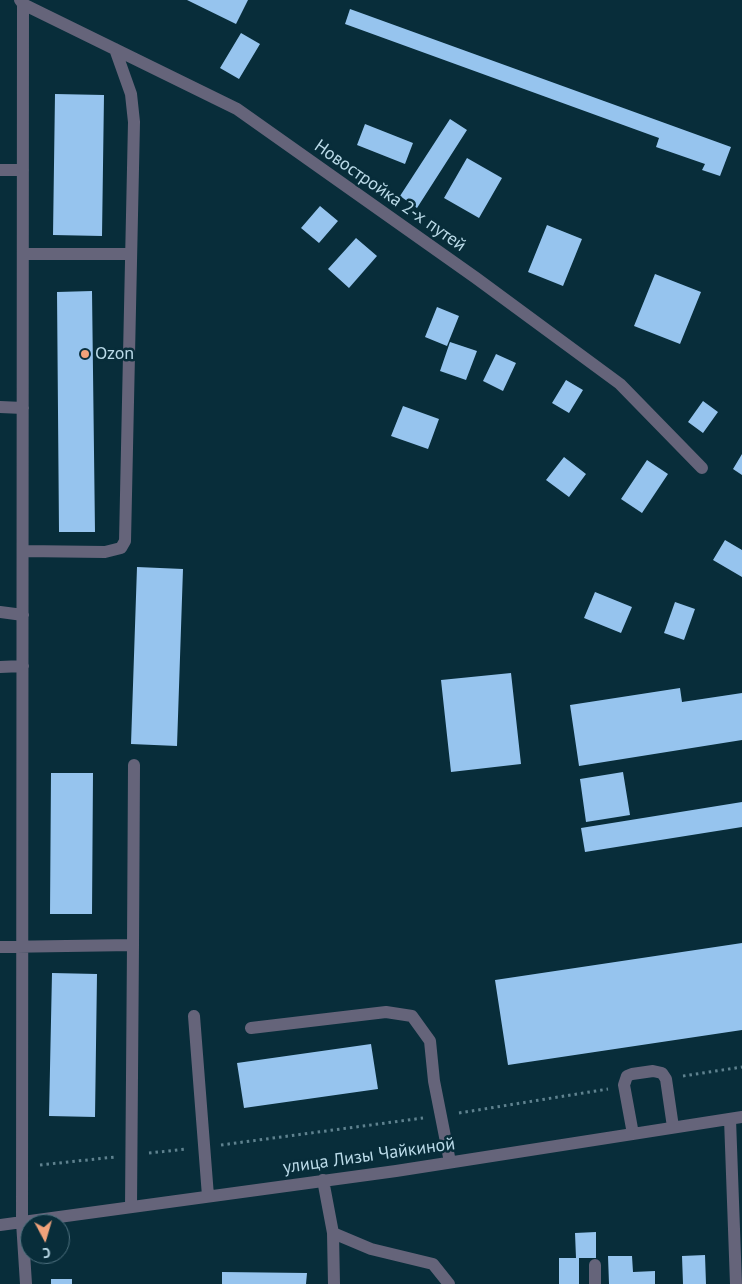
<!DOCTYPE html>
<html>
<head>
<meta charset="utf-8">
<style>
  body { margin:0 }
  #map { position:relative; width:742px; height:1284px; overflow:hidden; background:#082d3a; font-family:"PT Sans",sans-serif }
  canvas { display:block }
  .north { position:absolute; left:20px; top:1214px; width:50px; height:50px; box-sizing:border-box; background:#082d3a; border:1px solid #4f7280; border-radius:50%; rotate:174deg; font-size:14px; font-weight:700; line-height:20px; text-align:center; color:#badae8 }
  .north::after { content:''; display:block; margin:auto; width:18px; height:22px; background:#f1a27b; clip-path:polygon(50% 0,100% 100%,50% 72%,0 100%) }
</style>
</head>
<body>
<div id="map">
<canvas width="742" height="1284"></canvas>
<div class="north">С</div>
</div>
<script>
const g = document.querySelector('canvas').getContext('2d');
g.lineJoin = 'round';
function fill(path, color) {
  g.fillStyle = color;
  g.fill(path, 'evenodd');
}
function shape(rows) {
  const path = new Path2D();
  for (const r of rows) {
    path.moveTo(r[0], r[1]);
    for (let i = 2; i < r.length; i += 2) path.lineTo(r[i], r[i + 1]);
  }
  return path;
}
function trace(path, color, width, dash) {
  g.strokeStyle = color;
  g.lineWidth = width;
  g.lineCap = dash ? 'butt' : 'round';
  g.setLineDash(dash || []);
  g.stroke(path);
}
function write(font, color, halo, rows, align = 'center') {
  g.font = font + ' "PT Sans",sans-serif';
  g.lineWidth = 5;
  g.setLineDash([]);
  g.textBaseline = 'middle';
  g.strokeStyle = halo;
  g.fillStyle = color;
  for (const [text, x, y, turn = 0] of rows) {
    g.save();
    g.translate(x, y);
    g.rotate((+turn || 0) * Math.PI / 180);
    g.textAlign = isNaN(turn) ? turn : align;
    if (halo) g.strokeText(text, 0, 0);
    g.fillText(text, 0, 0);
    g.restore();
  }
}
const building = shape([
  [187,0,248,0,236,24],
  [350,9,731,147,720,176,702,170,705,164,656,147,659,138,345,24],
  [241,33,260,44,239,79,220,68],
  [55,94,104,95,102,236,53,235],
  [450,119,467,130,417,208,400,196],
  [365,124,413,143,405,164,357,145],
  [467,158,502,178,479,218,444,198],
  [320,206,338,221,319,243,301,228],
  [547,225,582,239,563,286,528,272],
  [356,238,377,256,349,288,328,269],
  [655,274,701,292,680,344,634,326],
  [92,291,95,532,59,532,57,292],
  [437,307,459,316,447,346,425,337],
  [450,342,477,351,466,380,440,371],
  [496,354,516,363,503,391,483,381],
  [566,380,583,390,569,413,552,403],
  [703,401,718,412,703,433,688,422],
  [403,406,439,419,428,449,391,436],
  [742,454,742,475,733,469],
  [564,457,586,474,569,497,546,480],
  [647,460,668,474,642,513,621,499],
  [725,540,742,550,742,577,713,560],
  [137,567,183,569,177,746,131,744],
  [595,592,632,607,621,633,584,618],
  [675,602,695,609,684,640,664,633],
  [511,673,521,764,451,772,441,680],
  [680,688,682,702,742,693,742,740,579,766,570,705],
  [623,772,630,815,586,822,580,779],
  [51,773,93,773,92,914,50,914],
  [742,802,742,827,585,852,581,828],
  [742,943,742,1030,508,1065,495,980],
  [52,973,97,974,95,1117,49,1116],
  [371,1044,378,1089,244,1108,237,1063],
  [596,1232,596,1258,579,1258,579,1284,559,1284,559,1258,576,1258,575,1233],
  [705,1255,706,1284,683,1284,682,1256],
  [608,1256,632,1256,633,1272,655,1271,655,1284,609,1284],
  [222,1272,307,1273,306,1284,222,1284],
  [51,1279,72,1279,72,1284,51,1284]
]);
const path = shape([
  [683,1076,742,1067],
  [459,1113,608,1089],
  [221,1145,423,1118],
  [149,1153,187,1149],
  [40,1165,115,1157]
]);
const minor = shape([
  [20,0,23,4,237,109,476,278,620,384,702,468],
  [23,4,22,1222,26,1284],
  [0,170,23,170],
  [23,254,131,254],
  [0,407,23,408],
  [23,551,105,552,121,548,125,541,134,122,131,94,115,49],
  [0,612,23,615],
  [0,667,23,666],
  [133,945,134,765],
  [0,947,133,945,131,1207],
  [194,1016,208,1196],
  [251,1028,386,1012,412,1016,430,1041,434,1081,450,1162],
  [730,1119,736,1284],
  [633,1134,624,1085,627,1076,632,1074,653,1071,662,1073,666,1079,673,1127],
  [323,1180,333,1233,371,1249,433,1264,449,1284],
  [0,1225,396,1171,742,1117],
  [333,1233,334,1284],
  [595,1265,595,1284]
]);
const markers = [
  [85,354,5,"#f1a27b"]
];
const streetNames = [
  ["Новостройка 2-х путей",390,196,35],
  ["улица Лизы Чайкиной",369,1156,-8]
];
const poiNames = [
  ["Ozon",95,354]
];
fill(building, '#96c4ee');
trace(path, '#5f828f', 3, [2.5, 4]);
trace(minor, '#65647a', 12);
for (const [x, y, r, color] of markers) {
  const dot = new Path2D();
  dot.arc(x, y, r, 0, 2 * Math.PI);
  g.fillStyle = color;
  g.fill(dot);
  trace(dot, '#082d3a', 2);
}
write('18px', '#badae8', '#082d3a', streetNames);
write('18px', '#badae8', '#082d3a', poiNames, 'left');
</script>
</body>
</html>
